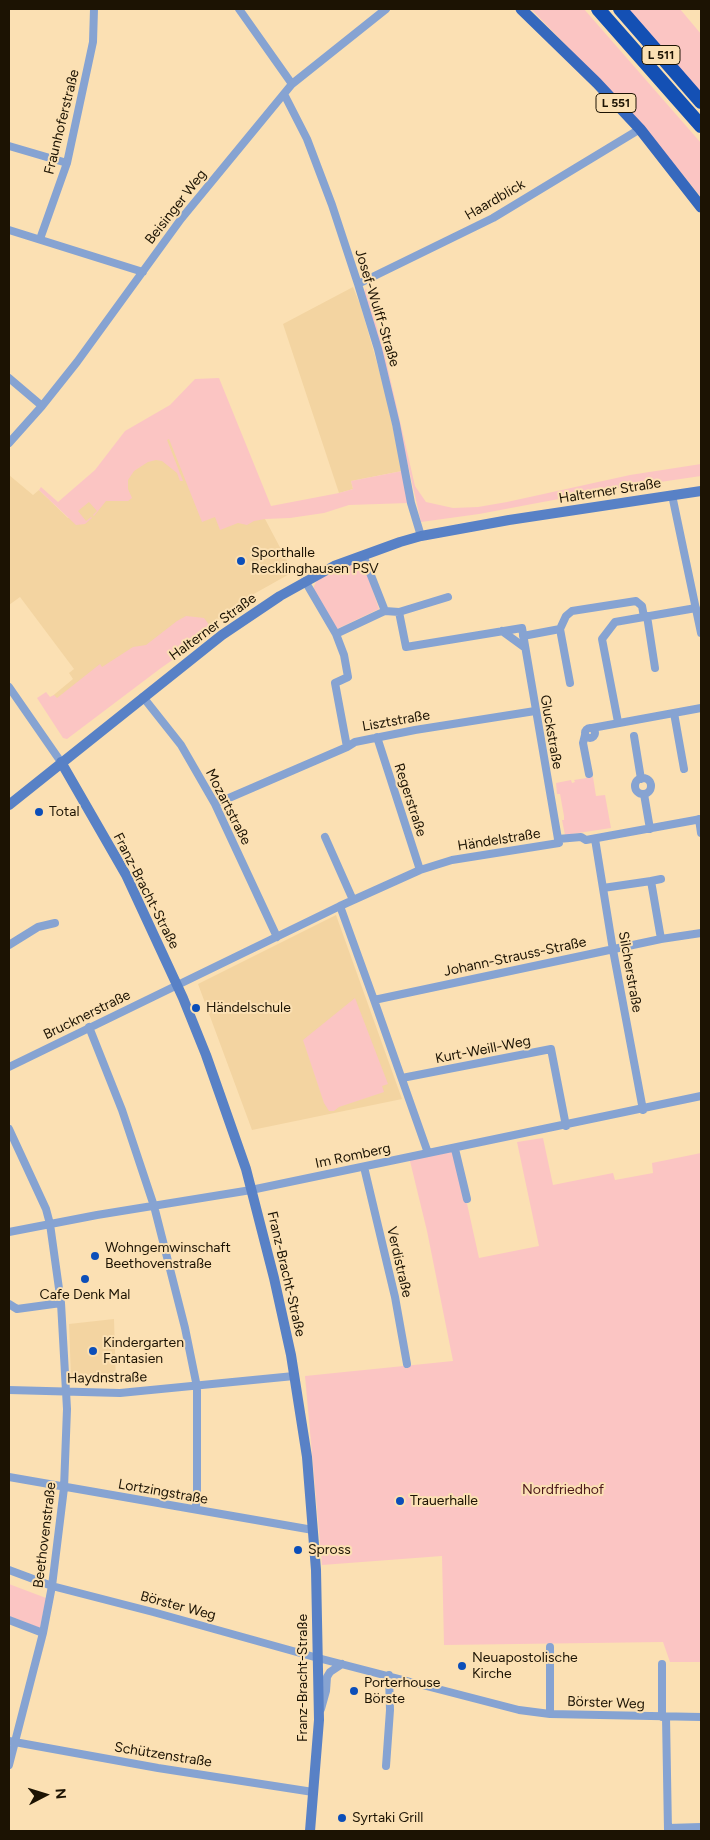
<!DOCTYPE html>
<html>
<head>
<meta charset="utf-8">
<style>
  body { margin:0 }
  #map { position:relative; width:710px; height:1840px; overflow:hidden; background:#fbe0b3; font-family:Figtree,sans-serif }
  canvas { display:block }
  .frame { position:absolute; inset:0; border:10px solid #1c1303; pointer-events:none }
  .north { position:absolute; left:20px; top:1770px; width:50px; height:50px; -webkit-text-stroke:4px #fbe0b3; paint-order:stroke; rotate:85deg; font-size:14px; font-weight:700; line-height:20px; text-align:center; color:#1c1303 }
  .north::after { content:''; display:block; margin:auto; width:18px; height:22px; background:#1c1303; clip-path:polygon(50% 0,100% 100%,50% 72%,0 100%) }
</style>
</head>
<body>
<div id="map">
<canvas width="710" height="1840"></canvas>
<div class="frame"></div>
<div class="north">N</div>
</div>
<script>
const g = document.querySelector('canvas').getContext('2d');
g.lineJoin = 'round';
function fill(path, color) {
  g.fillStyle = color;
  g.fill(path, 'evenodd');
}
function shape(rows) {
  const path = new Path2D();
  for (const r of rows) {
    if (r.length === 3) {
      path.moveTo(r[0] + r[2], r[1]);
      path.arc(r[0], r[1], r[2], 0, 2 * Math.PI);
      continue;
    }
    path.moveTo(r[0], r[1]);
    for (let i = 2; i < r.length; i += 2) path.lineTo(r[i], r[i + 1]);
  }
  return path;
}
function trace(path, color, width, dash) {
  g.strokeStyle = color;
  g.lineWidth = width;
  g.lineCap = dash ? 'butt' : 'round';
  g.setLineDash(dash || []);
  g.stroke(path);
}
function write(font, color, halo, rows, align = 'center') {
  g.font = font + ' Figtree,sans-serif';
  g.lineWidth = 4;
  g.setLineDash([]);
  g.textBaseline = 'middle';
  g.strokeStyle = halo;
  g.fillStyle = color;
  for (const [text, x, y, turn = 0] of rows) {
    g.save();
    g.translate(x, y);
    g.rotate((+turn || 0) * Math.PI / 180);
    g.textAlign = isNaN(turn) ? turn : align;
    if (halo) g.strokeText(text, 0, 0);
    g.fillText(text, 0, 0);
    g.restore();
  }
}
const built = shape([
  [353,287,361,307,385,391,402,471,351,481,353,489,339,493,283,324],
  [166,434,267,507,265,519,293,572,252,595,65,730,44,703,73,679,69,673,74,669,20,597,9,605,9,475,33,495,39,490,68,518],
  [336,915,402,1099,252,1130,198,984],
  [114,1319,116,1383,76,1383,71,1377,69,1324]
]);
const green = shape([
  [531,9,584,9,701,143,701,197,633,114],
  [626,9,680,9,701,34,701,97],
  [366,288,385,356,415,486,426,502,453,508,478,507,507,502,630,475,701,464,701,476,612,489,479,514,421,522,398,422,364,292],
  [219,378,271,506,339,493,353,489,351,481,402,471,409,503,349,505,324,513,290,518,265,519,254,521,247,525,238,523,220,530,215,517,202,522,169,439,167,440,183,481,180,481,177,473,162,461,156,460,148,462,134,471,128,480,128,489,132,498,128,501,106,501,94,516,93,515,97,511,89,502,78,511,86,521,91,517,92,518,85,524,76,525,39,490,41,487,58,502,95,470,125,431,170,405,195,379],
  [353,563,356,563,365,567,379,609,337,629,314,591,314,586,317,580],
  [186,616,204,618,214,631,161,668,67,739,63,738,37,698,46,692,50,697,54,695,57,698,100,664,102,667,133,647,146,645,177,621],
  [593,777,596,796,605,795,611,828,565,835,562,820,564,820,564,816,560,794,557,794,556,783,571,780,572,783,575,782,574,780],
  [355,998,388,1084,382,1086,384,1092,339,1107,334,1111,329,1111,324,1103,303,1040],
  [543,1138,553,1185,613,1173,615,1180,653,1173,652,1163,701,1153,701,1662,670,1662,663,1642,444,1645,442,1556,322,1565,305,1376,453,1361,427,1231,409,1157,455,1149,479,1258,539,1246,517,1142],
  [9,1584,46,1598,40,1628,9,1616]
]);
const street = shape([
  [239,9,292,84],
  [284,94,307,139,332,205,358,284,378,349,396,424,411,503,421,536],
  [9,146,67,163],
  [9,230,143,272],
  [40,239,67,163,93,42,94,9],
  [358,284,493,218,640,129],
  [9,378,42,406],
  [9,443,42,406,77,362,181,219,292,84,386,9],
  [672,495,701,633],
  [305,581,336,634,344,655,348,677,335,683,347,747],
  [385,611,399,612,448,597],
  [399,612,406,647,522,628,558,839],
  [647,616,655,668],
  [560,629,570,683],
  [502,631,524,647],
  [336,634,385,611,363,555],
  [523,636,560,629,566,616,572,611,636,601,642,606,644,617],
  [9,687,61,762],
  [143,697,181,745,215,804,277,937],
  [674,713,684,769],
  [618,722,602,639,615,622,696,608],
  [590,733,5],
  [592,728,701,708],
  [585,735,583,743,589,774],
  [634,736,641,779],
  [377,737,420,870],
  [643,786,8],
  [644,794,650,829],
  [215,804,347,747,355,742,415,730,535,711],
  [699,819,701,833],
  [325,837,353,900],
  [595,839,613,950,643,1110],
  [651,881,661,879],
  [603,888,651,881,661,939,701,933],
  [340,906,374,1000],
  [9,945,38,927,55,923],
  [89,1027,122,1110,154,1206,185,1328,197,1387,197,1501,195,1509],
  [9,1067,340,906,420,870,452,860,559,843,558,839,581,837,586,840,701,819],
  [402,1078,551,1049,566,1126],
  [9,1129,46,1209,50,1224,61,1303,67,1409,64,1488,52,1586,43,1633,9,1765],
  [455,1149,467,1199],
  [428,1153,374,1000,661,939],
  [364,1167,395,1297,407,1364],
  [9,1232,97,1215,251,1190,701,1096],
  [9,1304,17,1309,61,1303],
  [9,1390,120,1393,294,1376],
  [9,1477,313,1530],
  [9,1570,52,1586,153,1612,318,1658,519,1710,550,1714,701,1717],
  [9,1620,43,1633],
  [321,1709,326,1691,327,1677,330,1672,342,1664],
  [550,1714,550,1647],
  [662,1717,662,1664],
  [666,1717,668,1831],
  [9,1741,158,1768,313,1792],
  [386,1766,390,1710,389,1675],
  [668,1828,701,1827]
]);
const secondary = shape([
  [61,762,126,875,183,998,206,1055,246,1169,274,1278,291,1355,307,1457,316,1570,319,1720,310,1831],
  [9,805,222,635,280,596,334,566,400,542,421,536,509,520,701,491]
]);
const primary = shape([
  [521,9,597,83,640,129,701,207]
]);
const highway = shape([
  [598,9,701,126],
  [620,9,701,102]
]);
const markers = [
  [241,561,5,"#0b4eb9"],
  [39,812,5,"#0b4eb9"],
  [196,1008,5,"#0b4eb9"],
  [95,1256,5,"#0b4eb9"],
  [85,1279,5,"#0b4eb9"],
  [93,1351,5,"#0b4eb9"],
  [400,1501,5,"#0b4eb9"],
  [298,1550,5,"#0b4eb9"],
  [462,1666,5,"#0b4eb9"],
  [354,1691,5,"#0b4eb9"],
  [342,1818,5,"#0b4eb9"]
];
const shields = [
  [661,55,38],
  [616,103,40]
];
const shieldNames = [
  ["L 511",661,55],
  ["L 551",616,103]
];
const streetNames = [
  ["Fraunhoferstraße",62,122,-76],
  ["Haardblick",495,200,-30],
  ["Beisinger Weg",176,207,-52],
  ["Josef-Wulff-Straße",377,308,73],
  ["Halterner Straße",610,491,-9],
  ["Halterner Straße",213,627,-36],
  ["Lisztstraße",396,721,-10],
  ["Gluckstraße",551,732,80],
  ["Regerstraße",410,800,72],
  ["Mozartstraße",228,807,63],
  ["Händelstraße",499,840,-9],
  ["Franz-Bracht-Straße",146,891,63],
  ["Johann-Strauss-Straße",515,957,-12],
  ["Silcherstraße",630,972,80],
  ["Brucknerstraße",87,1015,-26],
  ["Kurt-Weill-Weg",483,1050,-11],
  ["Im Romberg",353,1156,-12],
  ["Verdistraße",399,1262,77],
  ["Franz-Bracht-Straße",286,1274,77],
  ["Haydnstraße",107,1378,-1],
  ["Lortzingstraße",163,1492,10],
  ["Beethovenstraße",45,1535,-83],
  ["Börster Weg",178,1606,15],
  ["Franz-Bracht-Straße",303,1678,-90],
  ["Börster Weg",606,1703,2],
  ["Schützenstraße",163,1755,9]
];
const poiNames = [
  ["Sporthalle",251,553],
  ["Recklinghausen PSV",251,569],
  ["Total",49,812],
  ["Händelschule",206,1008],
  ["Wohngemwinschaft",105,1248],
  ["Beethovenstraße",105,1264],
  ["Cafe Denk Mal",85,1295,"center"],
  ["Kindergarten",103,1343],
  ["Fantasien",103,1359],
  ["Trauerhalle",410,1501],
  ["Spross",308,1550],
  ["Neuapostolische",472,1658],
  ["Kirche",472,1674],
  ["Porterhouse",364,1683],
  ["Börste",364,1699],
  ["Syrtaki Grill",352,1818]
];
const parkNames = [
  ["Nordfriedhof",563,1490]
];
fill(built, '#f3d4a1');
fill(green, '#fbc5c3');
trace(street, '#86a3d2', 8);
trace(secondary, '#5881c6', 10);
trace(primary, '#3668bd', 11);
trace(highway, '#1450b4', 14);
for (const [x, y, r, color] of markers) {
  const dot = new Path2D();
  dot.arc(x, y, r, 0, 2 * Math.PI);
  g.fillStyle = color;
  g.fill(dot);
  trace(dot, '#fbe0b3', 2);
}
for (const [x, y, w] of shields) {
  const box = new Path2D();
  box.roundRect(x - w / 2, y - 9.5, w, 19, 4);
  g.fillStyle = '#fbe0b3';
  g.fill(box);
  trace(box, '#1c1303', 1);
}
write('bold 12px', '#1c1303', null, shieldNames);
write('14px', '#1c1303', '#fbe0b3', streetNames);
write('14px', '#1c1303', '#fbe0b3', poiNames, 'left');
write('14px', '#4a1619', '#fbe0b3', parkNames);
</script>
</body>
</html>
